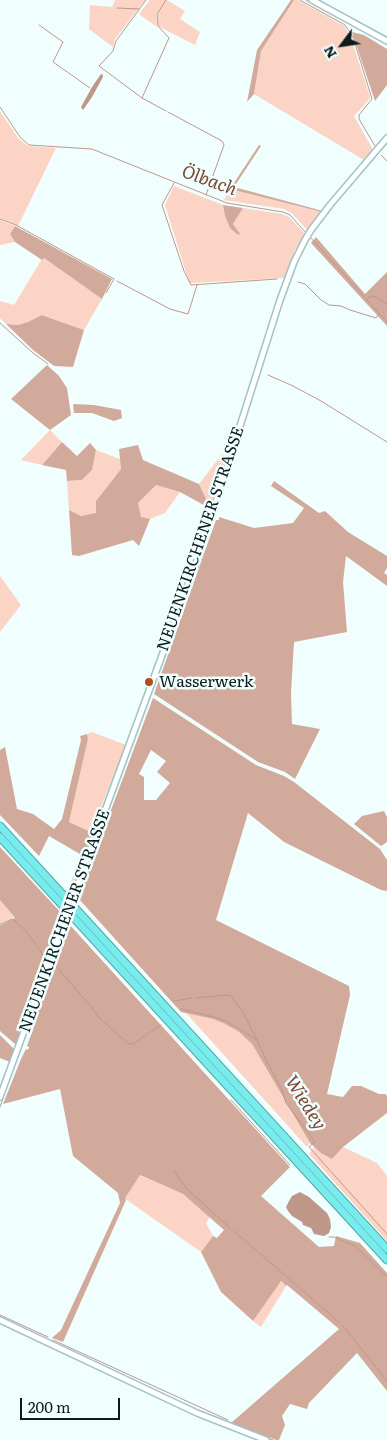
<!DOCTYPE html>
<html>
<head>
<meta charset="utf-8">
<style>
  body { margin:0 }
  #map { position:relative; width:387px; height:1440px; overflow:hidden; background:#f0fefe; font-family:Literata,serif }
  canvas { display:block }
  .north { position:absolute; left:317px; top:20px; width:50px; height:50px; -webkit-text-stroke:4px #f0fefe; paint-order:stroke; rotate:239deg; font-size:14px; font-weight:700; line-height:20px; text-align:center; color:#0e1b1b }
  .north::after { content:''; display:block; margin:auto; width:18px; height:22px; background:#0e1b1b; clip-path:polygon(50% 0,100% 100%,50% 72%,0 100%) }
  .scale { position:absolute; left:20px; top:1398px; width:100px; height:22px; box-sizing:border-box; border:2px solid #0e1b1b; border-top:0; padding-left:6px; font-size:15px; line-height:18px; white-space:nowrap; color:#0e1b1b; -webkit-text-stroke:4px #f0fefe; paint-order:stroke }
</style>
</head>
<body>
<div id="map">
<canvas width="387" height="1440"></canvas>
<div class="north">N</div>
<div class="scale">200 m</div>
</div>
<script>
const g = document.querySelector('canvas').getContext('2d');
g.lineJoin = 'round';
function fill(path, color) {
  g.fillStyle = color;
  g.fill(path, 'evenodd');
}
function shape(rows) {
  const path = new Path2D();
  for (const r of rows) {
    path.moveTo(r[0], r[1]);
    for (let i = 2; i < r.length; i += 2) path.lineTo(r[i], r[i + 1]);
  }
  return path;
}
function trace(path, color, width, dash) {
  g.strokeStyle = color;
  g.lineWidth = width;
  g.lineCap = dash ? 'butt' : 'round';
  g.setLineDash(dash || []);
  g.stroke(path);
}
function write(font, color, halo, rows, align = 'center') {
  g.font = font + ' Literata,serif';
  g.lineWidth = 5;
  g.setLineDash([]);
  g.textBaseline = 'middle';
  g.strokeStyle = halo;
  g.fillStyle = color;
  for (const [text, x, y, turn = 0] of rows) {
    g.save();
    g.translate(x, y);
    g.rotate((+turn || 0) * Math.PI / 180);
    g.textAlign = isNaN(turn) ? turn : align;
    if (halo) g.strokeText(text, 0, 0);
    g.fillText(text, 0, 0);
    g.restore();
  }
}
const green = shape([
  [115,0,145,0,115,39,113,47,89,29,90,5,112,7],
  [150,0,167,0,185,11,180,19,200,32,195,45,158,26,157,14,164,3,156,14,157,27,139,14],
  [294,0,298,0,344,26,351,38,370,97,368,101,354,116,373,150,364,160,254,94,261,51],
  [0,111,18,138,28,146,56,148,18,226,0,218],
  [174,186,223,205,225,216,230,228,238,235,239,234,233,224,243,208,282,214,289,217,305,234,295,250,285,278,191,283,189,282,165,205],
  [230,189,322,212,307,230,292,213,284,209,224,200],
  [0,220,15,226,10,234,15,242,0,245],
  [43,257,102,299,84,330,43,315,28,322,18,325,6,324,0,318,0,301,14,305],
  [50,430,62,442,42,465,21,460],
  [96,450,120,459,121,469,96,501,96,514,80,516,69,510,67,481,82,480,92,470],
  [222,454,226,456,211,509,199,484],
  [156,485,180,492,165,513,150,519,141,518,137,503],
  [0,576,21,605,0,632],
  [92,732,126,745,91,832,69,822,88,739,87,734],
  [80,855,85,858,72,891,69,888],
  [0,900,15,919,12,918,0,923],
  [186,1013,213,1019,224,1023,238,1031,252,1044,310,1143,307,1147],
  [314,1147,332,1159,343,1147,377,1163,387,1176,387,1241,309,1154],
  [139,1175,183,1194,210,1217,206,1223,213,1236,201,1252,124,1198],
  [280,1281,286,1286,261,1327,253,1321]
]);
const forest = shape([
  [291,0,294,0,261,51,254,94,247,102,257,50],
  [352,32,364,35,387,49,387,85,375,101],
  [259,145,261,146,234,187,323,211,322,212,230,189],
  [223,205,243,208,233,224,240,234,238,235,230,228,225,216],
  [15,226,112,279,102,299,44,258,42,260,15,242,10,234],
  [316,237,365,294,387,272,387,326,311,243],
  [42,315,84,330,73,367,54,366,33,350,6,324,18,325,28,322],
  [47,365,59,376,67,388,71,415,50,430,11,399],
  [73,404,94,405,121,410,122,418,114,421,92,413,74,413],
  [62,442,77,456,90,443,96,450,92,470,82,480,67,481,66,470,42,465],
  [138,445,143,460,199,484,211,509,180,492,156,485,138,503,141,517,150,519,139,546,133,540,79,556,72,555,69,510,81,516,96,513,96,501,121,469,119,449],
  [274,481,319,513,325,511,348,532,387,556,387,568,384,573,387,575,387,586,346,556,343,582,347,632,294,642,291,693,292,724,320,729,295,779,285,772,258,762,154,694,216,520,219,520,219,517,254,528,293,523,304,508,271,486],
  [153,698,256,765,284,776,294,782,380,849,387,860,387,891,381,890,284,842,248,813,216,920,349,986,350,995,327,1094,343,1097,352,1086,361,1086,379,1094,386,1094,387,1097,387,1113,343,1147,332,1159,321,1153,310,1143,252,1044,238,1031,223,1023,213,1019,181,1012,78,898],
  [151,750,166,761,157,772,170,783,156,800,144,800,144,777,139,774],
  [87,734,88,739,69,822,91,832,100,812,101,815,85,857,49,836,39,856,0,815,0,750,5,747,17,809,33,814,54,829,62,819,81,740,80,736],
  [384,811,387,817,387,842,381,846,354,824,362,816],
  [0,847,63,915,17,1044,15,1044,0,1031,0,925,15,918,0,900],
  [69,924,290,1167,261,1196,319,1247,334,1246,336,1236,360,1243,387,1273,387,1391,357,1353,309,1403,307,1409,290,1404,282,1416,285,1425,279,1440,276,1440,231,1423,339,1329,287,1285,286,1286,281,1281,253,1321,221,1292,201,1252,213,1236,217,1238,224,1230,183,1194,140,1175,125,1198,126,1200,63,1342,52,1338,61,1330,120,1203,118,1193,73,1156,60,1089,3,1104,21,1059,26,1049,28,1050,29,1047,27,1046,36,1021,36,1011],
  [0,1035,14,1049,10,1062,0,1058]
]);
const water = shape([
  [101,74,103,75,103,77,92,97,83,110,81,107,92,87],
  [300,1192,309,1197,327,1213,330,1219,331,1227,329,1233,324,1236,314,1234,311,1228,303,1225,302,1222,292,1216,288,1211,286,1207,289,1201,292,1196]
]);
const stream = shape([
  [146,0,116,41,113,51,99,66,142,98,166,111],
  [300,0,345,25,353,37,372,99,359,115,359,119,375,146],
  [306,0,341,19],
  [318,0,387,37],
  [117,8,139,9],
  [345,21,387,44],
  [39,25,63,42,53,62,90,88],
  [142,98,169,38,158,26,157,14,166,0],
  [0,107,20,137,29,145,92,149,227,203,283,212,290,215,307,234],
  [168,112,222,141,224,145,206,195],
  [377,145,387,134],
  [380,151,387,143],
  [381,155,387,161],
  [174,183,162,205,184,271,191,285,277,279],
  [0,219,16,225,114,279,106,293],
  [310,237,387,322],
  [117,281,170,309,188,314,197,285],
  [298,282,305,284,321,300,329,305,341,306,350,310,376,318,379,314],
  [366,300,371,296,376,297,387,304],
  [0,323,33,353,48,364],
  [268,375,293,386,321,401,387,442],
  [0,924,12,919,15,921,27,932,45,958],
  [55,965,93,1009,99,1018,129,1044,133,1044,161,1025],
  [195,998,228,995,231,996,244,1014,257,1040],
  [174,1001,192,998],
  [181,1009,214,1017,226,1021,257,1040,267,1062,282,1090,286,1103,315,1142,309,1147,387,1234],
  [231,1100,290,1165],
  [0,1107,5,1092],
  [174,1171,187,1189,231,1229],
  [234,1231,340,1323],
  [329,1237,334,1237,355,1246,387,1277],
  [0,1315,48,1337],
  [343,1326,387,1381],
  [53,1340,228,1420],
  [267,1438,273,1440]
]);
const secondary = shape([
  [312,0,387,41],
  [75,892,200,552,280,300,294,262,305,240,311,230,330,205,387,138],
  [0,1097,64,922],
  [0,1320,197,1413,266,1440]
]);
const highway = shape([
  [0,826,387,1249],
  [0,837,387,1260]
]);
const secondaryBridge = shape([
  [64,922,75,892]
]);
const markers = [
  [149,682,5,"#b24d21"]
];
const streetNames = [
  ["NEUENKIRCHENER STRASSE",201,539,-71],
  ["NEUENKIRCHENER STRASSE",65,921,-70]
];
const poiNames = [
  ["Wasserwerk",159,682]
];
const waterNames = [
  ["Ölbach",209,181,20],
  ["Wiedey",305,1103,58]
];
fill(green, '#fbd4c5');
fill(forest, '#d2aa9b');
fill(water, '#bf9789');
trace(stream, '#bf9789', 1);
trace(secondary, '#a2c4c4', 8);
trace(highway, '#53a3a4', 9);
trace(secondary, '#fff', 5);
trace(highway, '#78eced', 7);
trace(secondaryBridge, '#a2c4c4', 8, []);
trace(secondaryBridge, '#fff', 5);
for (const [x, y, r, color] of markers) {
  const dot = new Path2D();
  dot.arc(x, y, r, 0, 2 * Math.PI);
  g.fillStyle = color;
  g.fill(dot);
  trace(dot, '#f0fefe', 2);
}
write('16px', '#0e1b1b', '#f0fefe', streetNames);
write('16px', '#0e1b1b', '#f0fefe', poiNames, 'left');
write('italic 18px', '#7d4731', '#f0fefe', waterNames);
</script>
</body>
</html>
